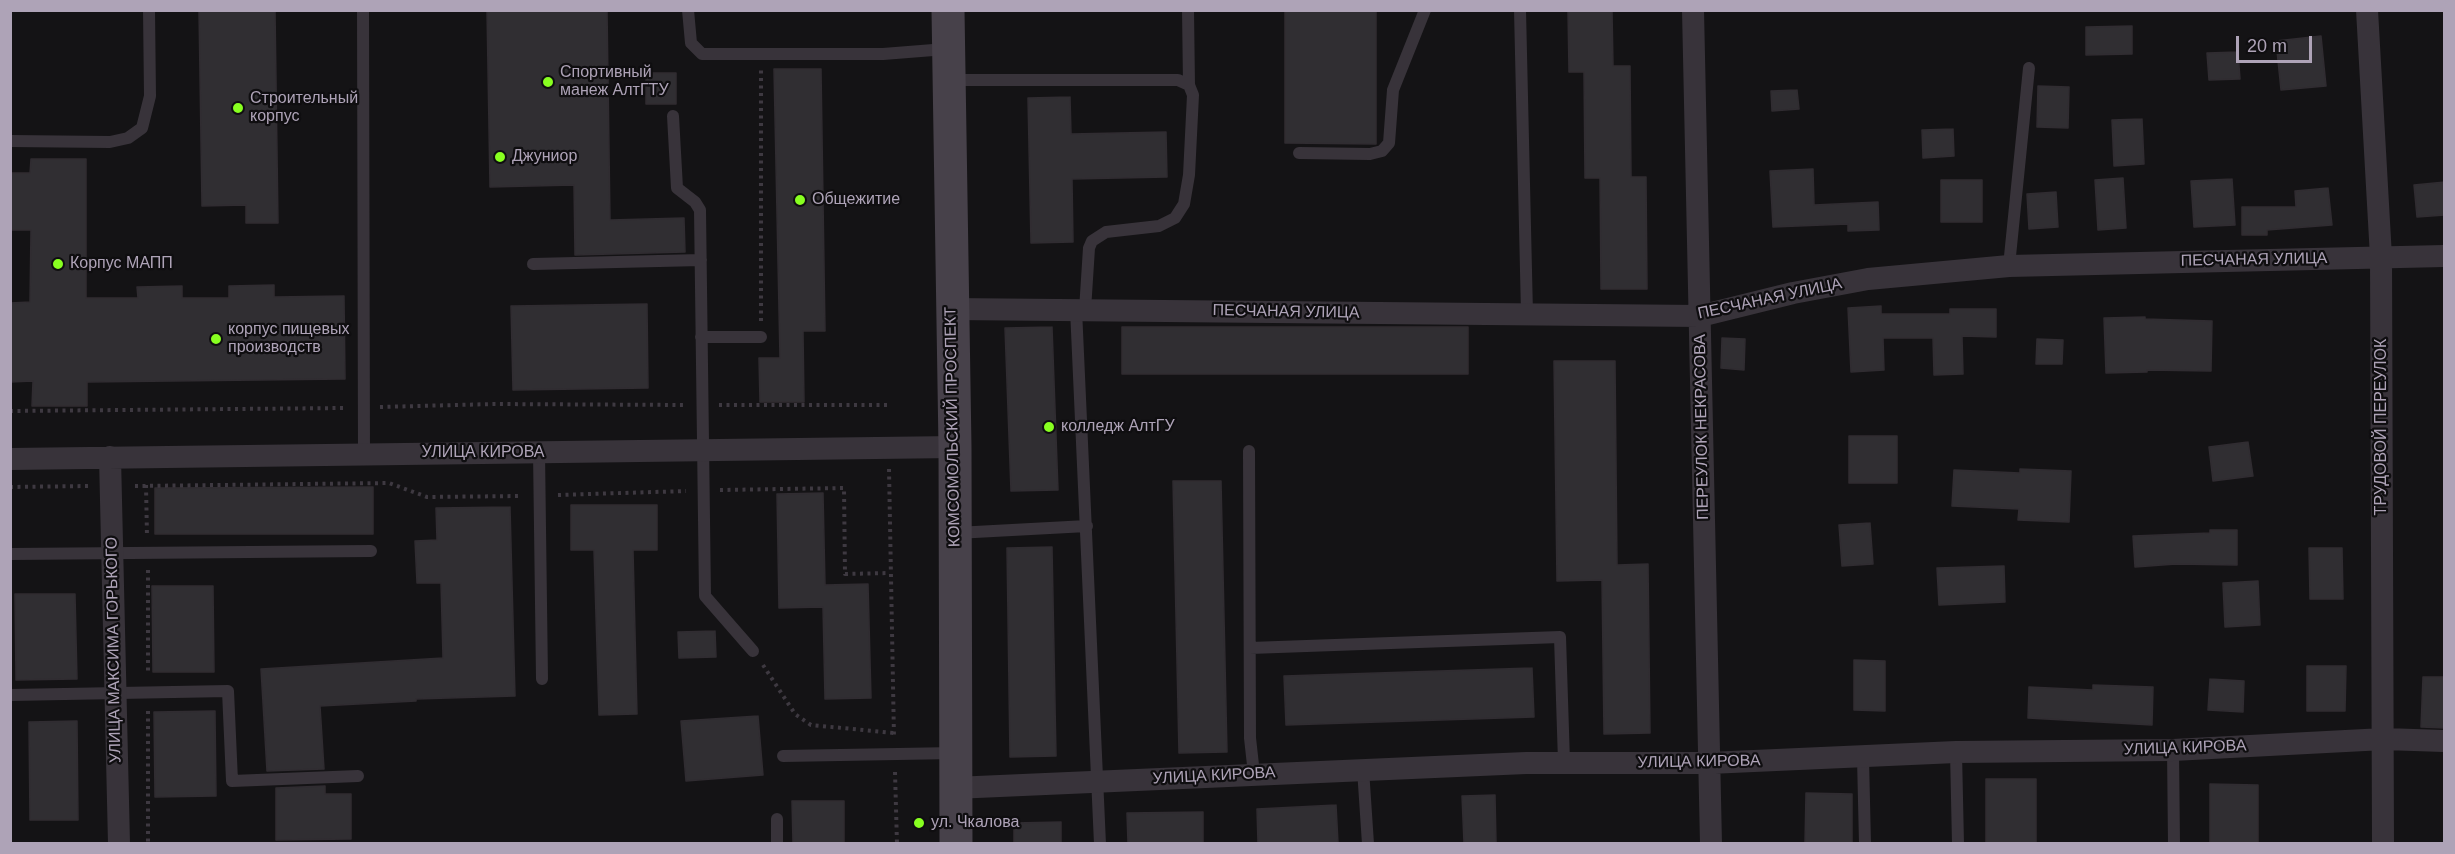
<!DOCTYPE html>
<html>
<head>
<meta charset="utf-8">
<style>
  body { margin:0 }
  #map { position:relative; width:2455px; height:854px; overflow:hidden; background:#141315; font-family:Helvetica,sans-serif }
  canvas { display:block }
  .frame { position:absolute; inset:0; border:12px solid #aea3b7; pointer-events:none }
  .scale { position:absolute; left:2236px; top:36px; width:76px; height:27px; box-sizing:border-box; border:3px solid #aea3b7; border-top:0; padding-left:8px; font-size:18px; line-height:21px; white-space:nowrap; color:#aea3b7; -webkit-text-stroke:4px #0f0e10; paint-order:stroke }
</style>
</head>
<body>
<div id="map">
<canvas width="2455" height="854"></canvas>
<div class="frame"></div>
<div class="scale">20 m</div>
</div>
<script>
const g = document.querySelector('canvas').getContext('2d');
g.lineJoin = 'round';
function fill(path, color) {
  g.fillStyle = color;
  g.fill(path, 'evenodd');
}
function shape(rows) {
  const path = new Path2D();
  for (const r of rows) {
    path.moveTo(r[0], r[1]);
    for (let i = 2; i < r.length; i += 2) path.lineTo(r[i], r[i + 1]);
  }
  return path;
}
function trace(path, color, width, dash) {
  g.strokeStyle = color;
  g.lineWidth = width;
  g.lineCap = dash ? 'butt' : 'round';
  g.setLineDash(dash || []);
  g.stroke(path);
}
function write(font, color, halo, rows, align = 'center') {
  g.font = font + ' Helvetica,sans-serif';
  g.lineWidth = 4.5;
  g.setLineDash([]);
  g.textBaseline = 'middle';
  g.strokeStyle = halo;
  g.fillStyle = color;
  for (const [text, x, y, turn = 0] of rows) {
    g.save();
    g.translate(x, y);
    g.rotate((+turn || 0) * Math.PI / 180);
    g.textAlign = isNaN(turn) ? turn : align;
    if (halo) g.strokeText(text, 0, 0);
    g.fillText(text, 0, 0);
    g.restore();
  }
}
const building = shape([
  [199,10,275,10,278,223,246,223,246,205,202,206,199,10],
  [487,10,607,10,610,220,684,218,685,252,575,255,574,185,490,187,487,10],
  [1285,10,1376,10,1376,144,1285,143,1285,10],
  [1568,10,1612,10,1613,66,1630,66,1631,177,1646,177,1647,289,1601,289,1600,178,1585,178,1584,72,1569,72,1568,10],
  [2132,26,2132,54,2086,55,2086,27,2132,26],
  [2321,36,2326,86,2281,90,2276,41,2321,36],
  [2238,52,2240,79,2209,80,2207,53,2238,52],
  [774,69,821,69,825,331,803,331,804,402,760,402,759,358,780,358,774,69],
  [646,73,676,73,676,104,646,104,646,73],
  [2038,86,2069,87,2068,128,2037,127,2038,86],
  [1797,90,1799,109,1772,111,1771,91,1797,90],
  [1070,97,1071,134,1166,132,1167,177,1072,179,1073,242,1031,243,1028,98,1070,97],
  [2142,119,2144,164,2114,166,2112,120,2142,119],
  [1953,129,1954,156,1923,158,1922,130,1953,129],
  [31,159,86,159,86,298,138,298,137,287,182,286,182,298,229,298,229,286,274,285,274,297,344,296,345,379,87,382,87,406,32,406,33,381,10,382,10,303,30,302,31,230,10,230,10,173,30,173,31,159],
  [1813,169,1814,205,1878,202,1879,230,1848,231,1848,224,1773,227,1770,171,1813,169],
  [2123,178,2126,228,2098,230,2095,180,2123,178],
  [2232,179,2235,225,2194,227,2191,181,2232,179],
  [1941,180,1982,180,1982,222,1941,222,1941,180],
  [2445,182,2445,215,2417,217,2414,185,2445,182],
  [2328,188,2332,225,2267,230,2267,235,2242,235,2242,207,2296,207,2295,191,2328,188],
  [2056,192,2058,227,2029,229,2027,194,2056,192],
  [647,304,648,388,513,390,511,306,647,304],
  [1881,306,1881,314,1950,314,1950,309,1996,309,1996,337,1962,336,1963,374,1934,375,1933,338,1883,338,1884,370,1851,372,1848,308,1881,306],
  [2145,317,2145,319,2212,321,2211,371,2147,370,2147,372,2106,373,2104,318,2145,317],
  [1052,327,1058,490,1011,491,1005,328,1052,327],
  [1122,327,1468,327,1468,374,1122,374,1122,327],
  [1722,338,1745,339,1744,370,1721,368,1722,338],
  [2037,339,2063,340,2062,364,2036,364,2037,339],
  [1554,361,1615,361,1617,565,1648,564,1650,733,1604,734,1602,580,1557,581,1554,361],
  [1849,436,1897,436,1897,483,1849,483,1849,436],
  [2248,442,2253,476,2213,481,2209,447,2248,442],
  [2020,469,2071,471,2069,522,2018,520,2019,509,1952,506,1954,470,2020,473,2020,469],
  [1173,481,1221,481,1227,752,1179,753,1173,481],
  [373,487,373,534,155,534,155,488,373,487],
  [823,493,825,585,868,584,871,698,825,699,823,607,779,608,777,494,823,493],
  [571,505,657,505,657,550,633,550,637,714,599,715,594,550,571,550,571,505],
  [510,507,515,696,416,699,416,701,320,706,324,769,267,771,261,669,443,658,441,583,417,583,415,541,437,540,436,508,510,507],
  [1870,523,1873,564,1842,566,1839,525,1870,523],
  [2210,530,2237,530,2237,565,2176,564,2135,567,2133,536,2210,533,2210,530],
  [1052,547,1056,756,1010,757,1007,548,1052,547],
  [2309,548,2342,548,2343,599,2310,599,2309,548],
  [2004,566,2005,602,1939,605,1937,568,2004,566],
  [2258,581,2260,625,2225,627,2223,583,2258,581],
  [152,586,213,586,214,672,153,672,152,586],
  [15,594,75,594,77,679,16,680,15,594],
  [715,631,716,657,679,658,678,632,715,631],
  [1854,660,1885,661,1885,711,1854,710,1854,660],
  [2307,666,2346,666,2345,711,2307,711,2307,666],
  [1532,668,1534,717,1286,725,1284,676,1532,668],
  [2423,677,2445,677,2445,728,2421,727,2423,677],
  [2210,679,2244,681,2243,712,2208,710,2210,679],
  [2093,685,2153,687,2152,725,2028,718,2029,687,2093,690,2093,685],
  [215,711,216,796,155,797,154,712,215,711],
  [758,716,763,775,686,781,681,721,758,716],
  [77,721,78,820,30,820,29,722,77,721],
  [1986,779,2036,779,2036,843,1986,843,1986,779],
  [2210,784,2258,785,2258,843,2210,843,2210,784],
  [325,786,325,794,351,794,351,839,276,840,276,788,325,786],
  [1806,793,1852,794,1852,843,1805,843,1806,793],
  [1495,795,1496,843,1464,843,1462,796,1495,795],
  [792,801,844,801,844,843,793,843,792,801],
  [1336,805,1338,843,1258,843,1257,809,1336,805],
  [1203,812,1203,843,1128,843,1127,813,1203,812],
  [1061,822,1061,843,1014,843,1014,823,1061,822]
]);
const path = shape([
  [761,321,761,70],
  [719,405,889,405],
  [380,407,494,404,685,405],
  [10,411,346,408],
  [889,469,894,738],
  [146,485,147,536],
  [135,486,389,483,427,497,521,496],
  [10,487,88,486],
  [720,490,844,488,845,574,889,573],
  [558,495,686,491],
  [148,570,148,674],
  [763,665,795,714,811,725,894,733],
  [148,711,148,844],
  [895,772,897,844]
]);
const service = shape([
  [363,10,364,453],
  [688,10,691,43,702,54,883,54,946,49],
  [1188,10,1189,85],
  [1520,10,1527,314],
  [952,80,1178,80,1189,85,1193,95,1189,175,1184,204,1175,218,1159,226,1106,232,1092,241,1089,248,1085,310],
  [673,116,677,188,695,202,700,210,705,596,753,651],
  [10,141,110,142,128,138,142,128,150,96,149,10],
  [1299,153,1370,154,1382,151,1389,143,1393,90,1425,10],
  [533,264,701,260],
  [2009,266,2029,68],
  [1076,309,1100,844],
  [701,337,761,337],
  [1249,451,1250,738,1254,774],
  [539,452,542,679],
  [956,533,1087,526],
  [10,554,371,551],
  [1250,648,1560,637,1564,762],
  [10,695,228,691,232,781,358,776],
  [2173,750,2174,844],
  [1956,752,1958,844],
  [783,756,955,753],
  [1863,758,1865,844],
  [1363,769,1368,844],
  [777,819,777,844]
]);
const minor = shape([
  [1693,10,1711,844],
  [2367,10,2381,257,2383,844],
  [951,309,1700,316,1793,293,1868,279,2009,266,2444,256],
  [110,457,119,844],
  [10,459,955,447],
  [954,788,1526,763,1709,763,1956,752,2173,750,2384,739,2444,741]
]);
const secondary = shape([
  [948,10,955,447,956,844]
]);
const markers = [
  [548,82,6,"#88ff20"],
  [238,108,6,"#88ff20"],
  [500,157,6,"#88ff20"],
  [800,200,6,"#88ff20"],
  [58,264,6,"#88ff20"],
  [216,339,6,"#88ff20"],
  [1049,427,6,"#88ff20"],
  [919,823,6,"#88ff20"]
];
const poiNames = [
  ["Спортивный",560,73],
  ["манеж АлтГТУ",560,91],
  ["Строительный",250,99],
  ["корпус",250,117],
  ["Джуниор",512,157],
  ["Общежитие",812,200],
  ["Корпус МАПП",70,264],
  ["корпус пищевых",228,330],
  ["производств",228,348],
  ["колледж АлтГУ",1061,427],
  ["ул. Чкалова",931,823]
];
const streetNames = [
  ["ПЕСЧАНАЯ УЛИЦА",2254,260,-1],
  ["ПЕСЧАНАЯ УЛИЦА",1770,299,-12],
  ["ПЕСЧАНАЯ УЛИЦА",1286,312,1],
  ["КОМСОМОЛЬСКИЙ ПРОСПЕКТ",953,427,-91],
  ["ПЕРЕУЛОК НЕКРАСОВА",1702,427,-91],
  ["ТРУДОВОЙ ПЕРЕУЛОК",2382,427,-90],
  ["УЛИЦА КИРОВА",483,453],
  ["УЛИЦА МАКСИМА ГОРЬКОГО",114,650,-91],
  ["УЛИЦА КИРОВА",2185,748,-2],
  ["УЛИЦА КИРОВА",1699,762,-1],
  ["УЛИЦА КИРОВА",1214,776,-3]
];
fill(building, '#302e32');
trace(building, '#302c31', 1.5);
trace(path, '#3e3941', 4, [3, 4.5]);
trace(service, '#38333a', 12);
trace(minor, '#38333a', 22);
trace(secondary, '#47414a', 33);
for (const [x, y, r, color] of markers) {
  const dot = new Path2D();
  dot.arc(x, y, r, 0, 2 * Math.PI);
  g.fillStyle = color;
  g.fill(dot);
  trace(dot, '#0f0e10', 2);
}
write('16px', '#aea3b7', '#0f0e10', poiNames, 'left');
write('16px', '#aea3b7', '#0f0e10', streetNames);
</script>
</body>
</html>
